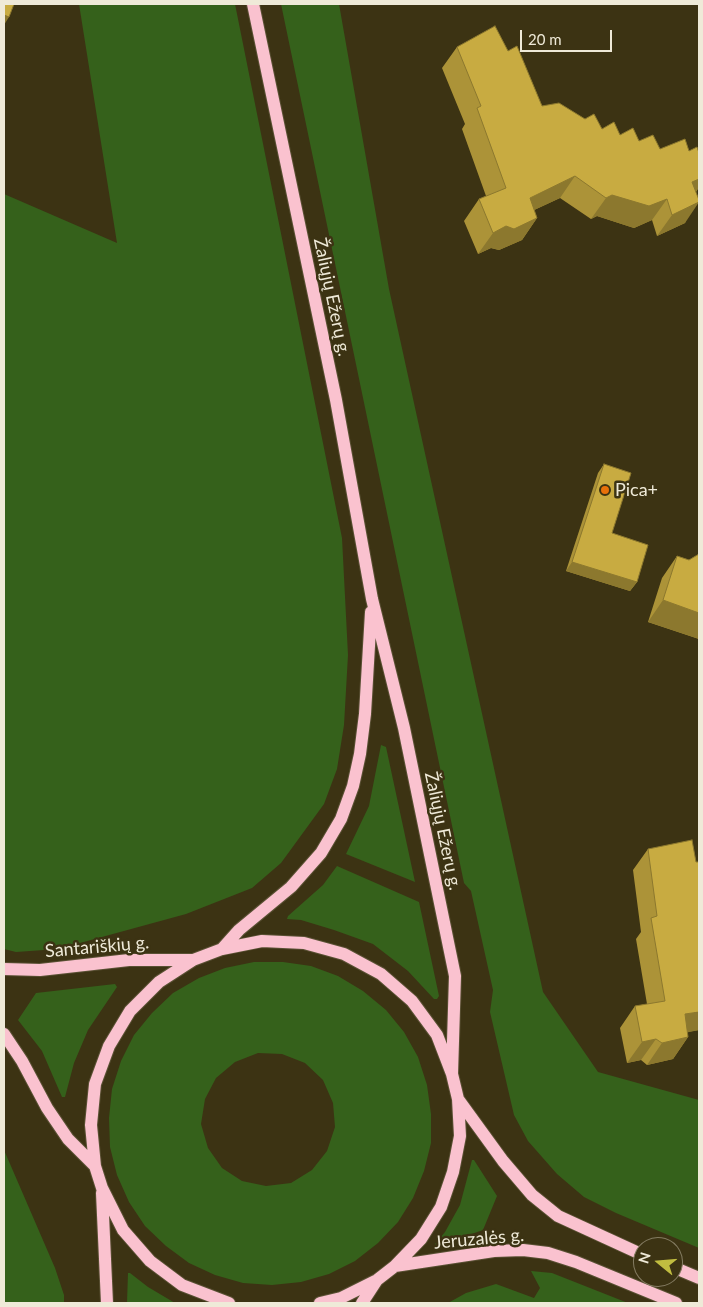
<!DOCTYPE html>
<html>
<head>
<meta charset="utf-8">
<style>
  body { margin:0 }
  #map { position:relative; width:703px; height:1307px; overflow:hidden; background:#3c3313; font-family:Lato,sans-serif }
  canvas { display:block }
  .frame { position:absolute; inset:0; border:5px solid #efead8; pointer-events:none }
  .north { position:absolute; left:633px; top:1237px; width:50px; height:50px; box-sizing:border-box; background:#3c3313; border:1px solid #847c62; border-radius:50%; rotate:287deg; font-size:14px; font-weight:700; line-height:20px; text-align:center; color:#efead8 }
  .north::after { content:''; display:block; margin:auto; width:18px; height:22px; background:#c1bd40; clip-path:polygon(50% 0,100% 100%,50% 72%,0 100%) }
  .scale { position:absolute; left:520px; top:30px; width:92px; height:22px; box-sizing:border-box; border:2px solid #efead8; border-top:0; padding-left:6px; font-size:15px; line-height:18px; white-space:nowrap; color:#efead8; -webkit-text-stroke:4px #3c3313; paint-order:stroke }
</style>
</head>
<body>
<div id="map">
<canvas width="703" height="1307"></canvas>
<div class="frame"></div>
<div class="north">N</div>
<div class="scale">20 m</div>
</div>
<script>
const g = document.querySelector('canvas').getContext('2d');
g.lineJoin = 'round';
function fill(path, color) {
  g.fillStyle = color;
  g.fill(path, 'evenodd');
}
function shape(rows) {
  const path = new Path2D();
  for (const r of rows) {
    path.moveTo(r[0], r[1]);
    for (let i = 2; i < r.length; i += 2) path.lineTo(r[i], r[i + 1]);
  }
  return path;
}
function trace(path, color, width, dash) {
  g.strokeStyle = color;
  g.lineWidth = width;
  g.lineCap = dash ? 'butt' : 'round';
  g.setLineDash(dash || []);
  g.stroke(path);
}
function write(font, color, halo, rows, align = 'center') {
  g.font = font + ' Lato,sans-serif';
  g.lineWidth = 5;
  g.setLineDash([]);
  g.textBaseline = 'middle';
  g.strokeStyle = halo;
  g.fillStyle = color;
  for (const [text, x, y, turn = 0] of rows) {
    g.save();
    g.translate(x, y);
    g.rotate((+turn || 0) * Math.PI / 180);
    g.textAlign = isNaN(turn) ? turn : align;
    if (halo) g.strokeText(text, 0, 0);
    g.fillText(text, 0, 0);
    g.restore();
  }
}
const green = shape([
  [79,4,235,4,342,538,348,655,344,725,337,769,324,804,281,863,252,888,186,914,58,949,16,952,4,949,4,194,117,243],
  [281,4,339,4,389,289,543,992,598,1072,699,1100,699,1248,616,1213,584,1197,557,1174,528,1141,514,1115,490,1012,493,990,471,891,464,883],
  [381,745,386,747,415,882,346,854,369,806],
  [337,866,419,902,439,996,437,999,434,999,408,971,373,944,334,930,301,920,287,919,288,916,323,885],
  [254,962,283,962,311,966,338,976,363,991,386,1010,404,1032,418,1057,427,1085,431,1114,431,1143,424,1171,413,1198,398,1222,378,1243,355,1261,329,1274,301,1282,272,1285,243,1283,215,1275,189,1263,166,1246,145,1226,129,1202,117,1175,110,1147,109,1118,112,1089,121,1061,134,1035,152,1013,173,993,199,978,225,968],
  [258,1053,282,1054,305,1063,323,1080,333,1103,335,1127,327,1151,312,1170,291,1183,266,1186,242,1181,222,1168,208,1148,201,1124,205,1099,216,1078,235,1062],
  [115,984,117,987,88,1030,74,1063,65,1097,62,1097,42,1051,18,1020,36,993],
  [4,1150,55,1268,64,1295,64,1303,4,1303],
  [472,1160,474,1160,497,1196,483,1230,437,1246,435,1244,445,1232,460,1205],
  [531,1271,552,1273,628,1303,448,1303,466,1293,496,1284,534,1298,540,1288],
  [128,1273,130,1273,148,1287,175,1303,127,1303]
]);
const major = shape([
  [253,4,336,400,372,599,404,728,455,976,452,1074],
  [222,949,239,930,291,887,321,853,341,819,353,786,360,754,365,714,371,612],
  [4,969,40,970,129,960,193,960],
  [4,1034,22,1061,47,1108,68,1139,95,1166],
  [458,1099,503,1161,532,1195,558,1216,643,1255],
  [102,1193,107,1303],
  [395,1266,494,1251,523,1250,548,1253,576,1262,676,1303],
  [673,1267,699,1278],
  [229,1303,182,1285,150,1261,123,1230,102,1188,95,1166,91,1125,95,1084,109,1046,130,1011,159,982,193,960,222,949,262,941,304,943,344,954,381,974,412,1001,437,1035,452,1074,458,1099,460,1136,453,1172,441,1207,421,1239,395,1266,377,1280,341,1298,320,1303],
  [362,1303,377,1280]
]);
const wall = shape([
  [457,47,508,51,542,106,602,129,639,141,660,149,689,151,699,153,699,187,696,192,685,223,657,236,652,220,634,228,597,216,591,219,560,198,534,210,537,218,522,240,499,250,491,248,478,254,464,221,479,199,486,196,462,129,465,124,442,68],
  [604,464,612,533,637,582,630,591,566,571,598,473],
  [699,554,699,639,648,622,662,578,677,556,689,560],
  [648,849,699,1030,687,1032,688,1037,673,1059,647,1065,641,1060,627,1063,620,1028,635,1006,647,1004,636,939,641,932,633,870]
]);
const shadedWall = shape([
  [4,15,9,17,4,25],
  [575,176,560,198,515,219,530,198],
  [699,179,699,187,693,196,692,182],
  [612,195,667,199,652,220,634,228,597,216,591,219,606,198],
  [699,202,685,223,657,236,672,215],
  [537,218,522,240,499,250,491,248,478,254,493,233,506,226],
  [572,562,637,582,630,591,566,571],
  [663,600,699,613,699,639,648,622],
  [699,1012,699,1030,670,1036,685,1014],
  [688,1037,673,1059,647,1065,662,1043],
  [656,1039,641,1060,627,1063,642,1042]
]);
const building = shape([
  [4,4,14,4,9,17,4,15,4,4],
  [495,26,508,51,517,46,542,106,559,103,585,119,594,114,602,129,614,122,620,135,633,128,639,141,653,135,660,149,685,139,689,151,697,147,699,153,699,179,692,182,699,200,699,202,672,215,667,199,649,206,612,195,606,198,575,176,530,198,537,218,514,229,506,226,493,233,479,199,506,188,477,108,481,106,457,47,495,26],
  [604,464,631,473,612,533,648,545,637,582,572,562,604,464],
  [699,554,699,613,663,600,677,556,689,560,699,554],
  [692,840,696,862,699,862,699,1012,685,1014,688,1037,662,1043,656,1039,642,1042,635,1006,665,1001,651,918,657,916,648,849,692,840]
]);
const markers = [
  [605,490,5,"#e8710a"]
];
const streetNames = [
  ["Žaliųjų Ežerų g.",332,297,78],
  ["Žaliųjų Ežerų g.",443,831,78],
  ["Santariškių g.",97,947,-5],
  ["Jeruzalės g.",479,1239,-5]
];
const poiNames = [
  ["Pica+",615,490]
];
fill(green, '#35611b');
trace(major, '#595033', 14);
trace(major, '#fac2cf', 12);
fill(wall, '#ac9338');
fill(shadedWall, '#8c782e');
fill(building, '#c8ab41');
trace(building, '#8c782e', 1);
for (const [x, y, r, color] of markers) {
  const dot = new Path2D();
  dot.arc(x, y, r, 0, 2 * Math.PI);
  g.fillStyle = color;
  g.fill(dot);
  trace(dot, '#3c3313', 2);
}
write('18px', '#efead8', '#3c3313', streetNames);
write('18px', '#efead8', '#3c3313', poiNames, 'left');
</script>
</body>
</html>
